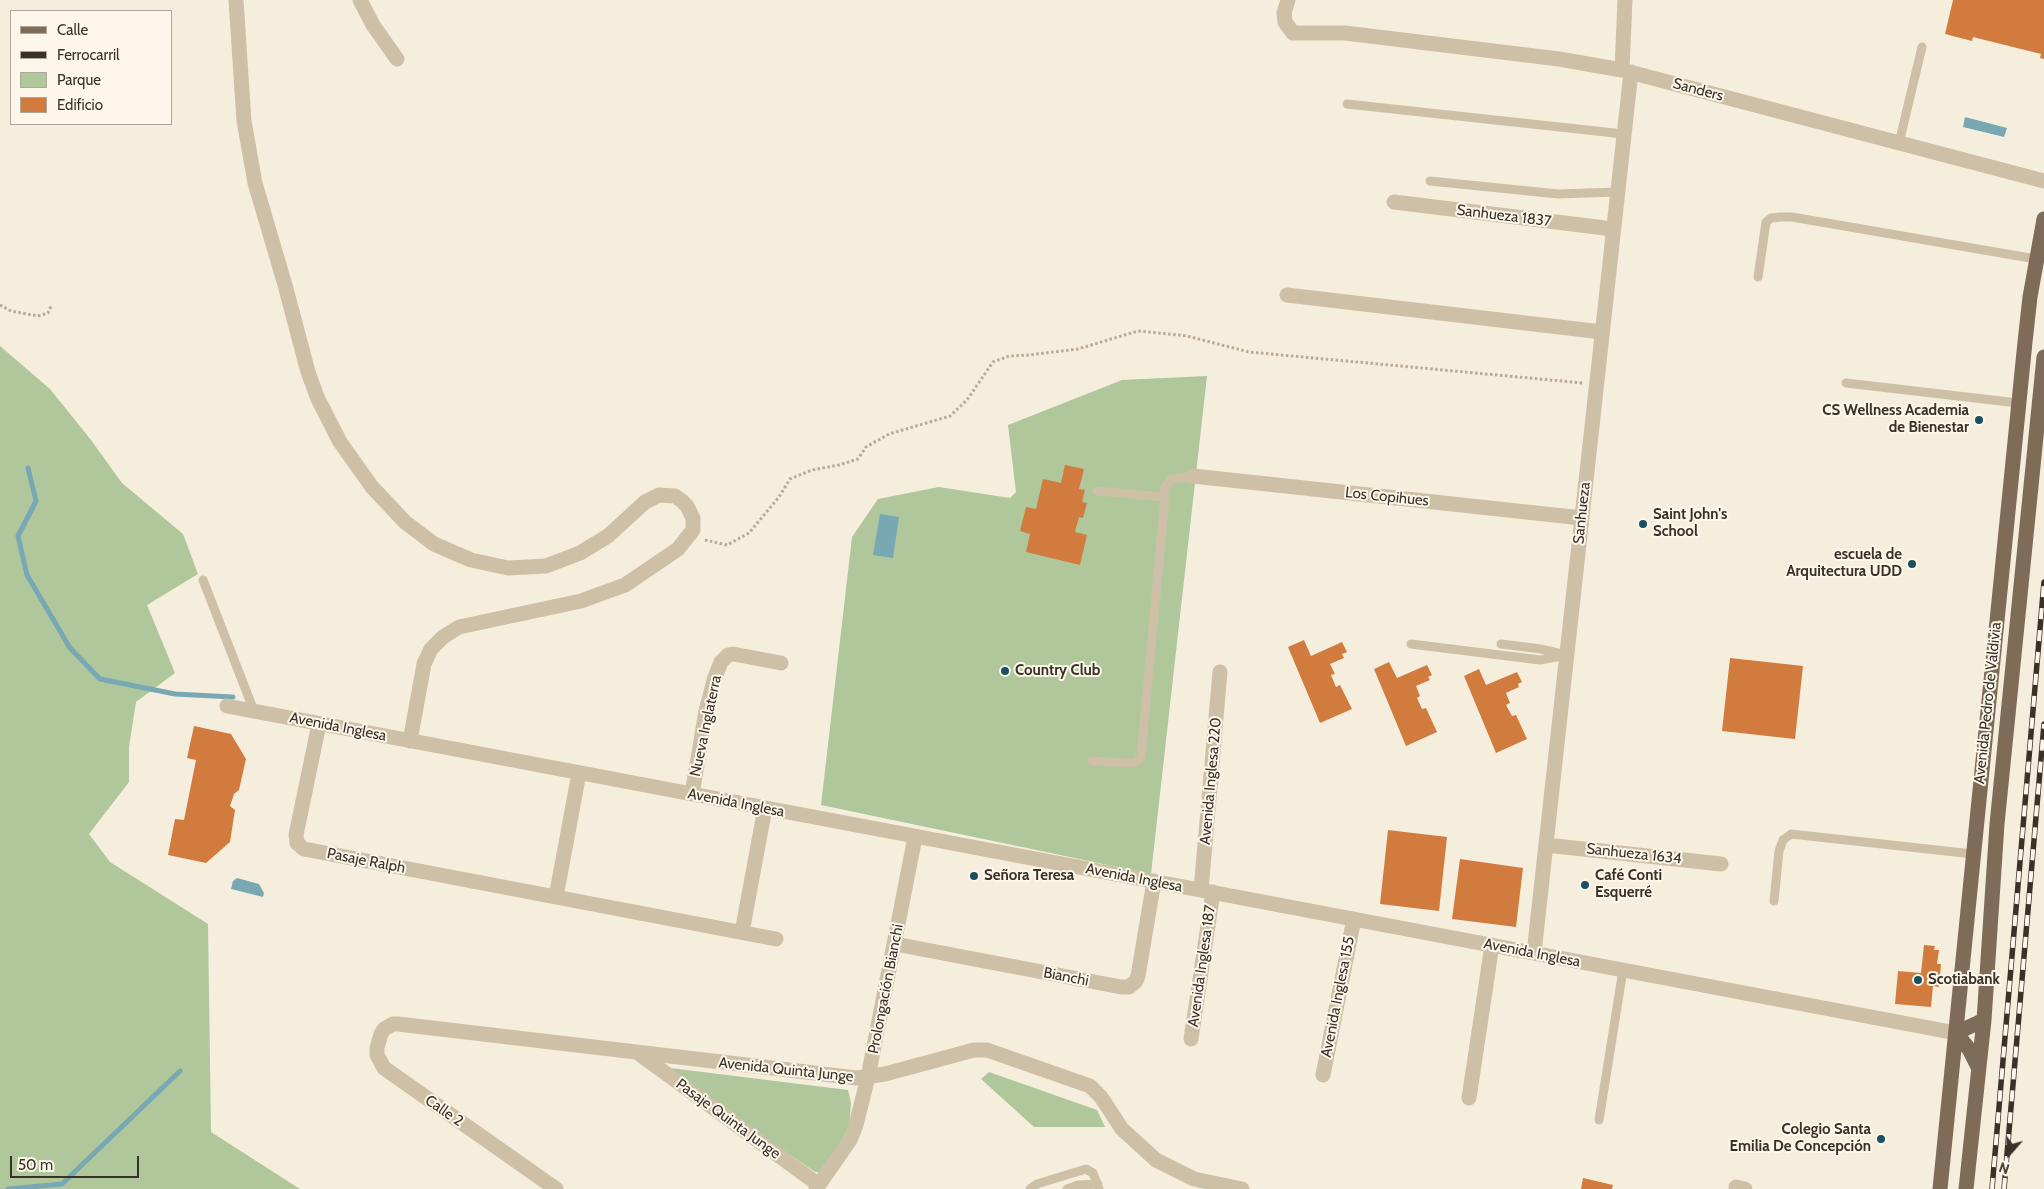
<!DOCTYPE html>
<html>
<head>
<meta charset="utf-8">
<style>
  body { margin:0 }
  #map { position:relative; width:2044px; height:1189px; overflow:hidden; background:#f5eedd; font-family:Cabin,sans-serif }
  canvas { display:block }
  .legend { position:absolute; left:10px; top:10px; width:162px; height:115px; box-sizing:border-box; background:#fcf7ea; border:1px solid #aea89c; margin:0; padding:6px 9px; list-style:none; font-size:15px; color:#3a3128 }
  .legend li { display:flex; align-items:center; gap:10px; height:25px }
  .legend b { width:25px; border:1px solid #aea89c }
  .north { position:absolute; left:1984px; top:1129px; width:50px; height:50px; -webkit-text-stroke:4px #fcf7ea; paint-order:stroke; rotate:199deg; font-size:14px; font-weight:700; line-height:20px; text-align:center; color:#3a3128 }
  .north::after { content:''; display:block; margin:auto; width:18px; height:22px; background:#3a3128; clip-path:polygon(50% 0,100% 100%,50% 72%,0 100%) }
  .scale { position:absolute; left:10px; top:1156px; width:129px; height:22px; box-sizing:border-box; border:2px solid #3a3128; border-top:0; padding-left:6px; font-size:15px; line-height:18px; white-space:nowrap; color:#3a3128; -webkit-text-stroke:4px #fcf7ea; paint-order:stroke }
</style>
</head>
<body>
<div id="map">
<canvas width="2044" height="1189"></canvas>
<ul class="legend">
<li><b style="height:6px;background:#7e6b58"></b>Calle</li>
<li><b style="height:6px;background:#3a3128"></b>Ferrocarril</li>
<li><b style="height:14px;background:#b0c69b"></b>Parque</li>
<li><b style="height:14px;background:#d17b3f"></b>Edificio</li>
</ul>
<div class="north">N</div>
<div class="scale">50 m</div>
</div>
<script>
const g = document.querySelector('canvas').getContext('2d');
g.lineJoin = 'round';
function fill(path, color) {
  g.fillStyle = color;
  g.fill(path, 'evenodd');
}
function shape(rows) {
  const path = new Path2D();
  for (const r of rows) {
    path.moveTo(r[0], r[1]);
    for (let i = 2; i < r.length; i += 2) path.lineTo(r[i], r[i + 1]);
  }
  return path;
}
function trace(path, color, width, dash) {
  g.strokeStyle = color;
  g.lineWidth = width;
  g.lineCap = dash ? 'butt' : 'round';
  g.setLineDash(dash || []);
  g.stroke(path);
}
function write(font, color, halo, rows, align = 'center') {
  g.font = font + ' Cabin,sans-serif';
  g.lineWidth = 4;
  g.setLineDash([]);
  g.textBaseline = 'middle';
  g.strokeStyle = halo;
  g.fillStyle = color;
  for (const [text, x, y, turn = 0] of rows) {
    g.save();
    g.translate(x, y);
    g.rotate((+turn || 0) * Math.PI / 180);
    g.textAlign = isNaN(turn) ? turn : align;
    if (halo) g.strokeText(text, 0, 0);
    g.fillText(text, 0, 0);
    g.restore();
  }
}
const green = shape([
  [0,346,50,389,91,440,122,483,183,534,198,574,147,605,175,673,136,702,129,747,129,782,89,834,110,862,208,924,211,1132,300,1189,0,1189],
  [1207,376,1151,874,821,805,852,537,878,499,939,487,1010,498,1016,492,1008,425,1122,380],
  [670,1068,848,1090,851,1103,849,1130,822,1173,815,1172,671,1073],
  [989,1072,1097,1110,1105,1127,1034,1127,981,1079]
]);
const water = shape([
  [1965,117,2007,128,2004,137,1963,127],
  [880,514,899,517,893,558,873,555],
  [237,878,259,884,264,893,263,897,231,889,233,881]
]);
const stream = shape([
  [28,468,36,501,18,536,27,575,70,648,100,679,175,694,233,697],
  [8,1189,62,1184,180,1071]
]);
const building = shape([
  [1953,0,2044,0,2044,59,2040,58,2041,54,1973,37,1972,41,1945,34],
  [1065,465,1084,469,1079,489,1085,490,1082,502,1087,503,1083,518,1079,517,1075,532,1087,535,1080,565,1026,552,1030,534,1020,531,1026,507,1036,509,1043,479,1061,483],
  [1304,640,1311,656,1342,642,1347,652,1342,654,1344,658,1330,664,1335,674,1331,675,1336,687,1340,685,1352,709,1320,723,1288,647],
  [1730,658,1803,666,1795,739,1722,731],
  [1389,662,1397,678,1427,665,1432,675,1428,677,1430,680,1416,686,1420,696,1417,698,1422,709,1426,708,1437,732,1406,746,1374,669],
  [1479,669,1486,685,1517,672,1522,682,1518,684,1519,687,1506,693,1510,703,1506,705,1512,716,1516,715,1527,739,1496,753,1464,676],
  [194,726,231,734,246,759,239,790,234,794,230,806,235,810,230,842,206,863,168,855,175,819,184,820,196,760,187,758],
  [1388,830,1447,837,1439,911,1380,904],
  [1460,859,1523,868,1516,927,1452,919],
  [1924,945,1935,946,1934,950,1939,950,1937,964,1941,964,1939,987,1933,986,1931,1007,1895,1004,1898,971,1921,973],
  [1583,1178,1613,1185,1612,1189,1581,1189]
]);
const path = shape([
  [0,305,11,311,38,316,48,313,51,306],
  [705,540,727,545,749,533,779,497,790,479,812,470,839,465,858,459,866,447,889,434,950,416,967,400,993,362,1009,356,1029,355,1078,349,1138,331,1187,336,1249,352,1583,383]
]);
const lane = shape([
  [1347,104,1624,134],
  [1899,143,1922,47],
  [1430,181,1558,194,1618,192],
  [1758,277,1766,222,1771,218,1780,217,1792,217,2036,259],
  [1846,383,2018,403],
  [1097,491,1163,497],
  [203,580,254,711],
  [1411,644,1540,660,1567,655],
  [1501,644,1541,649,1566,655],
  [1092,761,1132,763,1136,762,1141,757,1164,508,1164,489,1171,479,1193,476],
  [1774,901,1779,851,1783,840,1791,834,1973,854],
  [1599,1120,1623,970],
  [1030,1189,1037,1184,1086,1169,1093,1173,1099,1189],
  [1067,1189,1078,1185,1098,1184]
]);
const street = shape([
  [236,0,244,121,255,183,285,285,308,372,318,399,340,442,372,487,405,522,434,544,471,560,508,568,546,566,580,553,608,536,645,502,659,495,675,496,682,501,687,506,693,518,693,530,678,549,625,585,581,601,459,627,443,637,431,649,424,664,410,741],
  [360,0,373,25,397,59],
  [1288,0,1284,13,1285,22,1293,33,1345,33,1559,59,1622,70,2044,181],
  [1622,70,1625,0],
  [1394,202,1613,229],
  [1287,295,1602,332],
  [1193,476,1582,518],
  [227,706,1956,1033],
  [319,724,296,835,297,843,304,849,776,939],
  [692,794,706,711,715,677,721,662,728,655,733,654,781,663],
  [1546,845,1721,864],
  [1201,890,1220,672],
  [556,897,579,773],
  [742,932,765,808],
  [895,944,1121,987,1129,987,1136,981,1138,976,1154,881],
  [1534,953,1631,72],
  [1191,1039,1213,892],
  [638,1053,819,1185],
  [1323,1075,1354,919],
  [1469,1098,1492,945],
  [1736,1187,1745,1189],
  [556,1189,384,1068,377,1055,377,1048,381,1034,384,1029,393,1024,398,1024,857,1078,885,1074,974,1050,987,1050,1090,1086,1101,1097,1122,1129,1156,1160,1194,1179,1242,1189],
  [816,1189,850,1140,856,1125,868,1077,915,837]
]);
const primary = shape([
  [1956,1033,1969,1049,1978,1067],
  [1956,1033,1984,1020],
  [1940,1189,2025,342,2030,297,2044,219],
  [1966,1189,1984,1020,1997,824,2044,357]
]);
const rail = shape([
  [1992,1189,2044,582],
  [2004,1189,2044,724]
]);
const markers = [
  [1979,420,5,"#1a5060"],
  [1643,524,5,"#1a5060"],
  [1912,564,5,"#1a5060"],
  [1005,671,5,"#1a5060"],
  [974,876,5,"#1a5060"],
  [1585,885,5,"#1a5060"],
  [1918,980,5,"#1a5060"],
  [1881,1139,5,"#1a5060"]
];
const streetNames = [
  ["Sanders",1698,90,15],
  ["Sanhueza 1837",1504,216,7],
  ["Los Copihues",1387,497,6],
  ["Sanhueza",1582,513,-84],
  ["Avenida Pedro de Valdivia",1988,703,-84],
  ["Nueva Inglaterra",706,726,-78],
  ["Avenida Inglesa",338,727,11],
  ["Avenida Inglesa 220",1211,781,-85],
  ["Avenida Inglesa",736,803,11],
  ["Sanhueza 1634",1634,854,6],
  ["Pasaje Ralph",366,861,11],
  ["Avenida Inglesa",1134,878,11],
  ["Avenida Inglesa",1532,953,11],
  ["Avenida Inglesa 187",1202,966,-82],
  ["Bianchi",1066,977,11],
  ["Prolongación Bianchi",886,989,-79],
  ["Avenida Inglesa 155",1338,997,-79],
  ["Avenida Quinta Junge",786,1070,6],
  ["Calle 2",444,1111,35],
  ["Pasaje Quinta Junge",728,1119,36]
];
const poiNames = [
  ["CS Wellness Academia",1969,411,"right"],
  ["de Bienestar",1969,428,"right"],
  ["Saint John's",1653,515],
  ["School",1653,532],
  ["escuela de",1902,555,"right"],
  ["Arquitectura UDD",1902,572,"right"],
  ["Country Club",1015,671],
  ["Señora Teresa",984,876],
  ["Café Conti",1595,876],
  ["Esquerré",1595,893],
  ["Scotiabank",1928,980],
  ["Colegio Santa",1871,1130,"right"],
  ["Emilia De Concepción",1871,1147,"right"]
];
fill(green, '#b0c69b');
fill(water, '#79a8b5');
trace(stream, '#79a8b5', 5);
fill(building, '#d17b3f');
trace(path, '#baaa91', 3, [2.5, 2.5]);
trace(lane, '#cec0a7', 9);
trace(street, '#cec0a7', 15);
trace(primary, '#7e6b58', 15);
trace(rail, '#3a3128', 5.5);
trace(rail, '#fcf7ea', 4, [11]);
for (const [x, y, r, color] of markers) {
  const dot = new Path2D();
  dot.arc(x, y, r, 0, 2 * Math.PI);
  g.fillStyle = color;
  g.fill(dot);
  trace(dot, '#fcf7ea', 2);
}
write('15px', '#3a3128', '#fcf7ea', streetNames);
write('bold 15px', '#3a3128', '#fcf7ea', poiNames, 'left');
</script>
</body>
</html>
